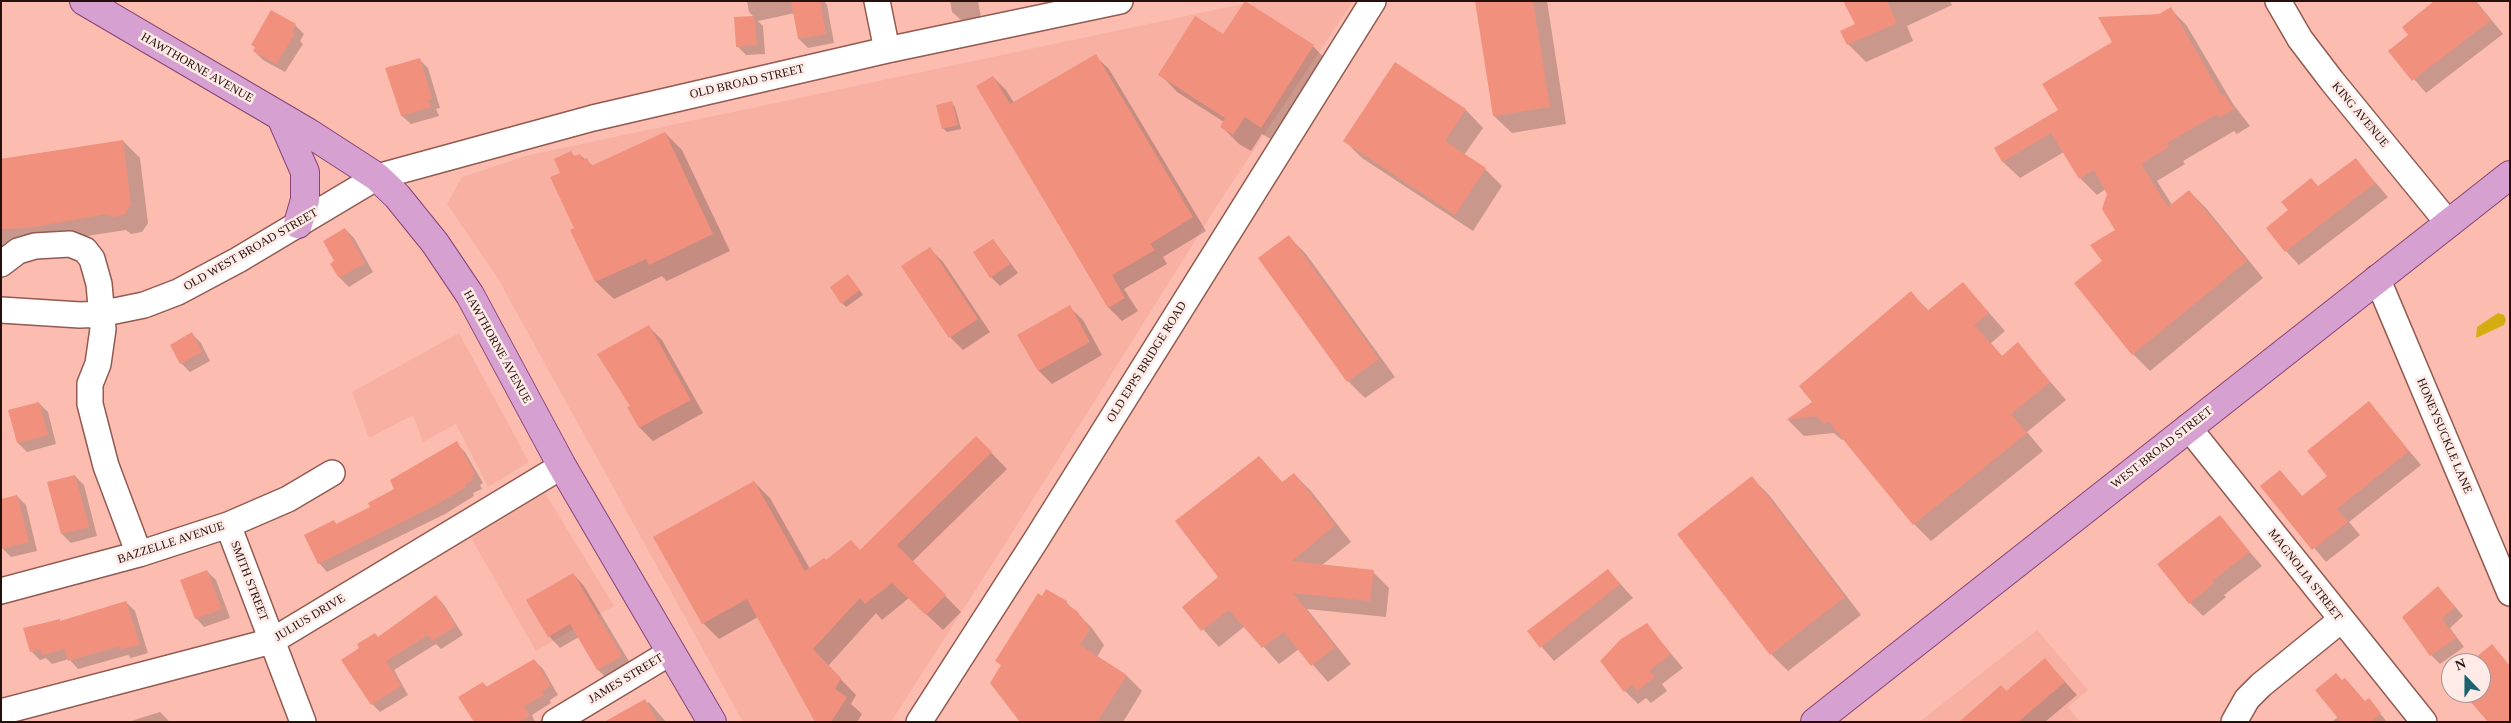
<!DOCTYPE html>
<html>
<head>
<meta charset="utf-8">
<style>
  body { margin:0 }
  #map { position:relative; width:2511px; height:723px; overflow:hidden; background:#fcbdb0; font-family:"Times New Roman",serif }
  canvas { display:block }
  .frame { position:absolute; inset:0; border:2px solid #26100c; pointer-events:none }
  .north { position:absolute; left:2441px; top:653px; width:50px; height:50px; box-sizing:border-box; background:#feeae6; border:1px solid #a8938f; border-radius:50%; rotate:338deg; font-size:14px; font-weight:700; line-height:20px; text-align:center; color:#26100c }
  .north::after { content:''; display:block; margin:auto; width:18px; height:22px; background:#18636f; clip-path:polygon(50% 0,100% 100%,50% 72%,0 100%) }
</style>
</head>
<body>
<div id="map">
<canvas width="2511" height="723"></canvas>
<div class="frame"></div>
<div class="north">N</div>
</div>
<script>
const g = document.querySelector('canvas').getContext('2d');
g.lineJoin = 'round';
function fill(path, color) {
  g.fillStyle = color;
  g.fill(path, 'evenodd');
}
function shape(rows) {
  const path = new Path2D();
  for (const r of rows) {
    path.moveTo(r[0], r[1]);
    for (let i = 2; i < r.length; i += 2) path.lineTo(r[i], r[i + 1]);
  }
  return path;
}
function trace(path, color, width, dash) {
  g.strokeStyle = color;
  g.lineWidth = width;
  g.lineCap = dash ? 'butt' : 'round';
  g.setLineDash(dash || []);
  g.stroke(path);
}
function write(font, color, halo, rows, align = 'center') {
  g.font = font + ' "Times New Roman",serif';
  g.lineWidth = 5;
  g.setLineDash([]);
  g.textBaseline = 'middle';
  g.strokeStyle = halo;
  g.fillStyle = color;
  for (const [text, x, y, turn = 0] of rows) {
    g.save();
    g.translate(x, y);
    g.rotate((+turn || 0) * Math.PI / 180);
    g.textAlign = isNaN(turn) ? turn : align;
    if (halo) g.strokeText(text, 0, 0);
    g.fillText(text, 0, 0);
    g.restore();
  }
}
const built = shape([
  [1257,1,1353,1,1220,201,998,555,891,722,743,722,497,277,447,204,462,177,525,156],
  [459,333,529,462,488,487,456,424,423,442,413,415,369,438,352,392],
  [545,493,614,606,536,651,471,538],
  [2037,630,2088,690,2068,707,2080,722,1919,722]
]);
const green = shape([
  [2498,313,2504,315,2506,320,2504,325,2476,338,2477,327]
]);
const shadow = shape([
  [747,1,824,1,827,5,834,43,808,48,799,39,795,13,758,21,763,26,765,54,746,55,737,46,735,18,754,17,749,12],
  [950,1,978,1,981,17,961,20,952,12],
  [1476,1,1547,1,1566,124,1512,133,1494,116],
  [1845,1,1950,1,1952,5,1907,26,1913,41,1866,62,1848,44,1857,25],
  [2438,1,2476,1,2503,34,2426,93,2390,51,2410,35],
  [2171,9,2187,26,2233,104,2250,126,2237,134,2234,131,2183,161,2185,164,2157,181,2172,205,2189,191,2206,208,2263,278,2150,371,2133,354,2104,261,2117,230,2106,189,2097,195,2080,178,2064,152,2020,178,2003,162,1996,148,2059,110,2160,15],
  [295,25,304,34,300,41,303,44,285,72,263,60,254,51,256,48,253,45],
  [1224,36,1313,46,1330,64,1279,144,1262,134,1251,151,1239,144,1221,126,1224,122,1177,92,1160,74],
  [1095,56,1109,69,1206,231,1163,257,1167,264,1124,289,1138,311,1122,321,1109,308,978,86,993,77,1006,90,1014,103],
  [419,59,428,68,440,108,436,109,439,116,411,124,402,116,387,69],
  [1395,64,1466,110,1483,128,1464,155,1485,169,1502,186,1473,231,1362,158,1345,141],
  [951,102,955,107,961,129,947,132,943,128],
  [665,133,682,150,730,251,667,281,662,276,614,299,596,282,572,230,576,229,562,173,571,153,575,157,580,155,594,167],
  [123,141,140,158,148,223,142,232,131,234,126,230,1,249,1,159],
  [2356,160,2388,197,2299,265,2286,251,2319,187],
  [345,229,354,238,373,272,349,287,340,278,332,264,336,262],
  [1289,237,1306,254,1395,377,1365,398,1348,381],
  [993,240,1018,273,1000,286,991,277],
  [929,248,943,262,990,332,963,350,950,337],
  [852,280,863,295,846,307,842,303],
  [1963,283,2005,331,1991,343,2003,357,2018,344,2066,400,2027,432,2043,451,1931,541,1914,524,1844,438,1842,440,1834,433,1804,436,1788,420,1813,402,1911,293,1929,311],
  [1069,307,1083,320,1102,355,1052,384,1039,371,1019,336],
  [649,327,662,340,703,413,653,441,640,428,629,408,631,406],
  [192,334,201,343,210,361,190,372,181,363],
  [39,403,48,412,56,444,27,452,18,443,10,411],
  [2369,403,2421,465,2349,522,2360,535,2326,562,2262,486,2280,471,2303,497,2329,476],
  [976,437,1007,469,912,562,961,612,943,630,909,598,882,620,876,613,828,666,856,695,851,704,862,714,857,722,816,722,758,617,719,639,703,623,754,482,770,498,810,569,861,551],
  [456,443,465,452,483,483,480,485,482,489,473,493,474,496,445,514,327,572,319,563,334,522,338,525,372,508],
  [1259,458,1283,483,1294,474,1311,491,1351,542,1322,565,1373,572,1389,588,1386,617,1307,609,1351,664,1328,682,1299,649,1279,664,1245,626,1219,647,1183,607,1220,577],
  [75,476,84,485,97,536,71,543,62,534],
  [1752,478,1769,495,1861,615,1788,671,1771,654],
  [17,496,26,505,37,551,11,557,2,548],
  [2219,517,2262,566,2224,595,2226,597,2203,616,2190,603],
  [1608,570,1633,598,1554,661,1529,632],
  [207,571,216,580,230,618,204,627,196,618],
  [573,574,584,586,633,668,610,681,598,670,579,637,560,648,549,636],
  [436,596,444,605,463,635,441,649,436,644,394,670,408,695,380,712,372,704,378,638],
  [1042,597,1066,602,1092,628,1104,645,1097,657,1127,676,1142,691,1123,722,1022,722,1002,666,997,661],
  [2447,597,2463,616,2450,628,2464,647,2440,664,2431,655],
  [126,602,135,611,148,653,131,658,128,655,78,669,69,659,52,664,46,658,40,660,31,651,59,620,61,622],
  [1647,625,1683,668,1662,684,1667,691,1651,703,1646,698,1638,704,1625,691],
  [2492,646,2510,722,2471,699,2468,701,2461,693,2481,693,2481,663,2471,663],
  [534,660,543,669,558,695,550,700,551,703,532,715,535,722,475,722,483,683,488,688],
  [2045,660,2077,695,2045,722,1971,722],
  [2369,700,2387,722,2332,722,2338,717],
  [649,702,666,722,608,722,647,703],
  [160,712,170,722,128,722]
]);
const building = shape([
  [791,1,820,1,826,34,798,39],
  [1245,1,1314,45,1261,128,1245,117,1233,135,1220,127,1225,118,1158,75,1195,16,1223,34],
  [1475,1,1533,1,1550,107,1493,116],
  [1843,1,1887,1,1897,23,1847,45,1840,31,1855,24],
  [2434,1,2475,1,2491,20,2412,81,2388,51,2408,35,2402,27],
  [2171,7,2222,96,2224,94,2234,109,2219,118,2217,114,2167,143,2169,147,2141,164,2168,207,2189,190,2247,261,2132,355,2074,283,2102,261,2090,245,2115,230,2102,209,2107,194,2094,170,2079,179,2051,133,2002,162,1994,148,2058,110,2042,84,2112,42,2098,17,2159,14],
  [271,10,296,24,292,32,295,34,276,64,253,51,255,47,251,45],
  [754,16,757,45,736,47,734,17],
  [1096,54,1193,217,1150,244,1155,250,1112,275,1125,298,1108,308,976,86,993,76,1010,104],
  [420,58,432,99,428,100,431,107,401,116,385,68],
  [1395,62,1466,109,1445,141,1486,168,1455,215,1343,141],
  [952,101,958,125,942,129,936,105],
  [665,132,713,234,649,265,646,259,595,282,570,230,574,228,550,177,560,173,554,159,571,151,574,156,580,154,583,160,587,158,591,166],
  [123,140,131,205,124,215,112,217,107,214,28,228,1,229,1,159],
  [2356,158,2375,183,2285,252,2266,228,2288,210,2281,202,2311,178,2318,186],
  [345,228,365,263,339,278,330,264,334,261,323,241],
  [1289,235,1379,359,1347,382,1258,258],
  [993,239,1010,264,990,278,973,252],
  [930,247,978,319,949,338,901,266],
  [848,274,860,290,841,304,830,287],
  [1963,282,1989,313,1974,325,2002,356,2018,342,2050,382,2011,414,2027,433,1913,525,1828,421,1824,424,1816,416,1786,420,1812,402,1799,386,1911,291,1927,311],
  [1070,305,1090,342,1038,371,1017,335],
  [649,325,691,400,639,428,627,407,630,406,597,354],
  [192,332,202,352,180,364,170,345],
  [2369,401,2409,451,2337,509,2348,522,2312,550,2260,486,2280,470,2302,496,2327,476,2307,451],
  [39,402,48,435,17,443,8,410],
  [976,436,992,452,897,545,946,595,926,615,892,583,865,604,860,598,813,649,841,678,835,689,847,697,831,722,815,722,747,599,702,624,653,537,754,481,805,571,824,558,826,560,851,540,860,550],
  [457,441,475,474,472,476,474,480,465,484,466,487,436,505,318,564,304,535,334,520,336,524,370,507,368,503,394,489,390,480],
  [1259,456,1282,482,1294,473,1335,525,1292,561,1374,570,1370,601,1293,593,1335,647,1311,666,1284,632,1262,648,1229,610,1201,631,1182,607,1218,577,1175,521],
  [75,475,89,527,61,534,47,482],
  [1752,476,1845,597,1770,655,1677,534],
  [17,495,29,542,1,549,1,499],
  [2220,515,2250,552,2212,581,2214,583,2189,604,2157,564],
  [1608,569,1620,584,1540,648,1527,631],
  [207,570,222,609,195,619,180,580],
  [573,573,622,656,597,670,570,624,548,637,526,600],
  [2438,586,2455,607,2442,619,2456,638,2430,656,2402,617],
  [1046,589,1067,601,1066,604,1077,611,1090,629,1080,645,1127,675,1097,722,1020,722,990,683,1001,665,995,661,1038,593,1042,596],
  [436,595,456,626,432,641,428,635,386,661,401,686,371,705,341,660,359,648,357,644,375,633,378,637],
  [126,601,140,644,121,650,120,646,68,661,65,649,42,655,40,649,30,652,23,628,60,619,60,621],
  [1647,623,1671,654,1649,671,1655,677,1637,691,1632,685,1624,692,1600,661,1621,639],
  [2492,644,2510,666,2510,722,2488,722,2463,693,2481,693,2481,663,2469,663],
  [2045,658,2065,682,2018,722,1959,722,2001,685,2006,691],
  [534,659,551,686,542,691,544,695,524,706,530,716,519,722,474,722,458,697,483,682,486,687],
  [2336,673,2342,680,2345,678,2365,701,2369,698,2381,713,2371,722,2341,722,2315,690],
  [645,699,658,722,604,722]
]);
const minor = shape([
  [877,1,887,50],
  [2278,1,2300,39,2332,81,2449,224],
  [1,264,18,251,35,246,70,244,85,250,92,259,99,284,103,329,98,364,90,384,90,404,106,466,139,554],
  [2377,278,2510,593],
  [1,310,80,315,100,314,144,305,178,292,238,260,377,177,593,118,887,50,1120,1],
  [2188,427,2424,722],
  [228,525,303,722],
  [1,591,139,554,228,525,288,499,332,473],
  [1,712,272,641,562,466],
  [555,722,671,652],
  [919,722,1036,540,1373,1],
  [2234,722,2247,699,2261,685,2341,620]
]);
const major = shape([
  [84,1,309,133,377,177,397,196,435,243,470,295,562,466,712,722],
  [281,117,305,172,305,200,298,224],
  [1815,722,2510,175]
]);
const streetNames = [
  ["HAWTHORNE AVENUE",197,68,30],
  ["OLD BROAD STREET",747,82,-13],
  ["KING AVENUE",2360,115,50],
  ["OLD WEST BROAD STREET",251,250,-30],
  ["HAWTHORNE AVENUE",497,347,61],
  ["OLD EPPS BRIDGE ROAD",1147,362,-58],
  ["HONEYSUCKLE LANE",2444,436,67],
  ["WEST BROAD STREET",2162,448,-38],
  ["BAZZELLE AVENUE",171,543,-18],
  ["MAGNOLIA STREET",2305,575,52],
  ["SMITH STREET",249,581,69],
  ["JULIUS DRIVE",310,618,-31],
  ["JAMES STREET",626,679,-31]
];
fill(built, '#f7b0a2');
fill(green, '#d5ad10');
fill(shadow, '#0003');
fill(building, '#f2907e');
trace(minor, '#925a50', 28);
trace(major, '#864477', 30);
trace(minor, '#fff', 25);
trace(major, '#d6a0d0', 28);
write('12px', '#26100c', '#feeae6', streetNames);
</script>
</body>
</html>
